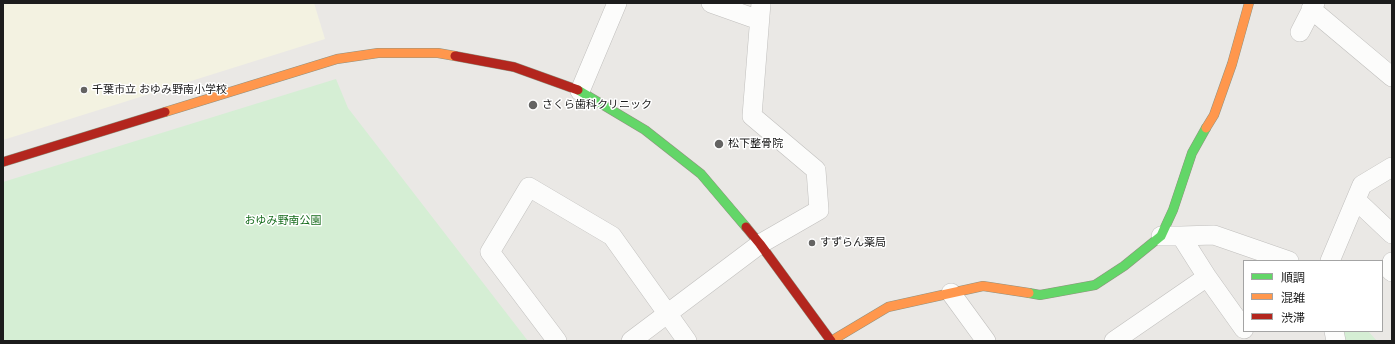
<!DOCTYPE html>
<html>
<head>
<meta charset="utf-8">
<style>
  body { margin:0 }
  #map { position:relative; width:1395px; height:344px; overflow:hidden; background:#eae8e5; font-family:Helvetica,"Noto Sans JP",sans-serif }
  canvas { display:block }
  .frame { position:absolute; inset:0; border:4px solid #1c1c1c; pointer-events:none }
  .legend { position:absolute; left:1243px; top:260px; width:140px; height:72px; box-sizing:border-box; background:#fff; border:1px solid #a4a4a4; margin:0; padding:5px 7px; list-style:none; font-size:12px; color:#1c1c1c }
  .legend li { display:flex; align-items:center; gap:8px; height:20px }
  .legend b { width:20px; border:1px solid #a4a4a4 }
</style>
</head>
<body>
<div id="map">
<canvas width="1395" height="344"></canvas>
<div class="frame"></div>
<ul class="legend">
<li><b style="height:5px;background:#63d668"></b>順調</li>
<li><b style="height:5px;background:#ff974d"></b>混雑</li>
<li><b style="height:5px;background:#b3261e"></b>渋滞</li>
</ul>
</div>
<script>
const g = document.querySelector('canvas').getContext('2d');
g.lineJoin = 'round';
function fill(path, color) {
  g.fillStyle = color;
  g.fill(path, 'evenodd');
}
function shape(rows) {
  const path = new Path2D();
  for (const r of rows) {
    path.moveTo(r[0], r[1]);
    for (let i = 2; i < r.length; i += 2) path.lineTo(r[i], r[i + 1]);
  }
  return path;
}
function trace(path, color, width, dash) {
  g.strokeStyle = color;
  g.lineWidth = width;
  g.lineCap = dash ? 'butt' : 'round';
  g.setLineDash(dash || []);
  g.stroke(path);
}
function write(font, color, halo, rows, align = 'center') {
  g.font = font + ' Helvetica,"Noto Sans JP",sans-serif';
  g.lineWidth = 3;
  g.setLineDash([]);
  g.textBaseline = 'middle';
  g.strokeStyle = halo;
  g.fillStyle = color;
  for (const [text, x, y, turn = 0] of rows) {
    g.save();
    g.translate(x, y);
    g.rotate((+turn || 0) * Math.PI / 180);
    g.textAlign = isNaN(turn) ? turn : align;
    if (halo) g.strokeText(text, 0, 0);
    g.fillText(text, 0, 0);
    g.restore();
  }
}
const education = shape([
  [3,3,314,3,325,39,3,140]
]);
const park = shape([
  [336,79,348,108,528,341,3,341,3,182],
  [1342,331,1368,331,1377,341,1343,341]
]);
const street = shape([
  [711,3,759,20],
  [1311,9,1392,77],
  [1300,32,1315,3],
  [580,91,617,3],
  [1356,200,1392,234],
  [1181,236,1214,235,1289,261],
  [1330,261,1362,185,1392,167],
  [1392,262,1390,270,1392,272],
  [1207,277,1244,329],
  [951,293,986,341],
  [1334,331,1336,341],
  [557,341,490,252,529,187,612,236,687,341],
  [631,341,760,244,819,210,816,170,752,116,761,3],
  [1114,341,1207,277,1181,236,1161,236]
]);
const fast = shape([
  [578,90,645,130,701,174,746,227],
  [1029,293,1040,295,1095,285,1124,266,1161,236,1173,210,1192,153,1206,128]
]);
const slow = shape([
  [165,112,337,59,378,53,438,53,455,56],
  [1206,128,1214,115,1232,64,1249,3],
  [831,341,888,307,983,286,1029,293]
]);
const jam = shape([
  [455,56,514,67,578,90],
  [3,162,165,112],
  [746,227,760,244,831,341]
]);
const markers = [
  [84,90,4,"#646362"],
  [533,105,5,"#646362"],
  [719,144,5,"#646362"],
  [812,243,4,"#646362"]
];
const poiNames = [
  ["千葉市立 おゆみ野南小学校",92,90],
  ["さくら歯科クリニック",542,105],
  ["松下整骨院",728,144],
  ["すずらん薬局",820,243]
];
const parkNames = [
  ["おゆみ野南公園",283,221]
];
fill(education, '#f3f2e1');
fill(park, '#d5eed4');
trace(street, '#c0bfbd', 20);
trace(fast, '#90917f', 10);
trace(slow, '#90917f', 10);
trace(jam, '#90917f', 10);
trace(street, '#fcfcfb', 19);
trace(fast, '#63d668', 9);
trace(slow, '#ff974d', 9);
trace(jam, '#b3261e', 9);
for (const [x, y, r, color] of markers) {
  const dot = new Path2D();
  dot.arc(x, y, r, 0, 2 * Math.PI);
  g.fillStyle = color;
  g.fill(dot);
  trace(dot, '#fff', 1.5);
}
write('11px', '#1c1c1c', '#fff', poiNames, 'left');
write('11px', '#176c1d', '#fff', parkNames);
</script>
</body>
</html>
